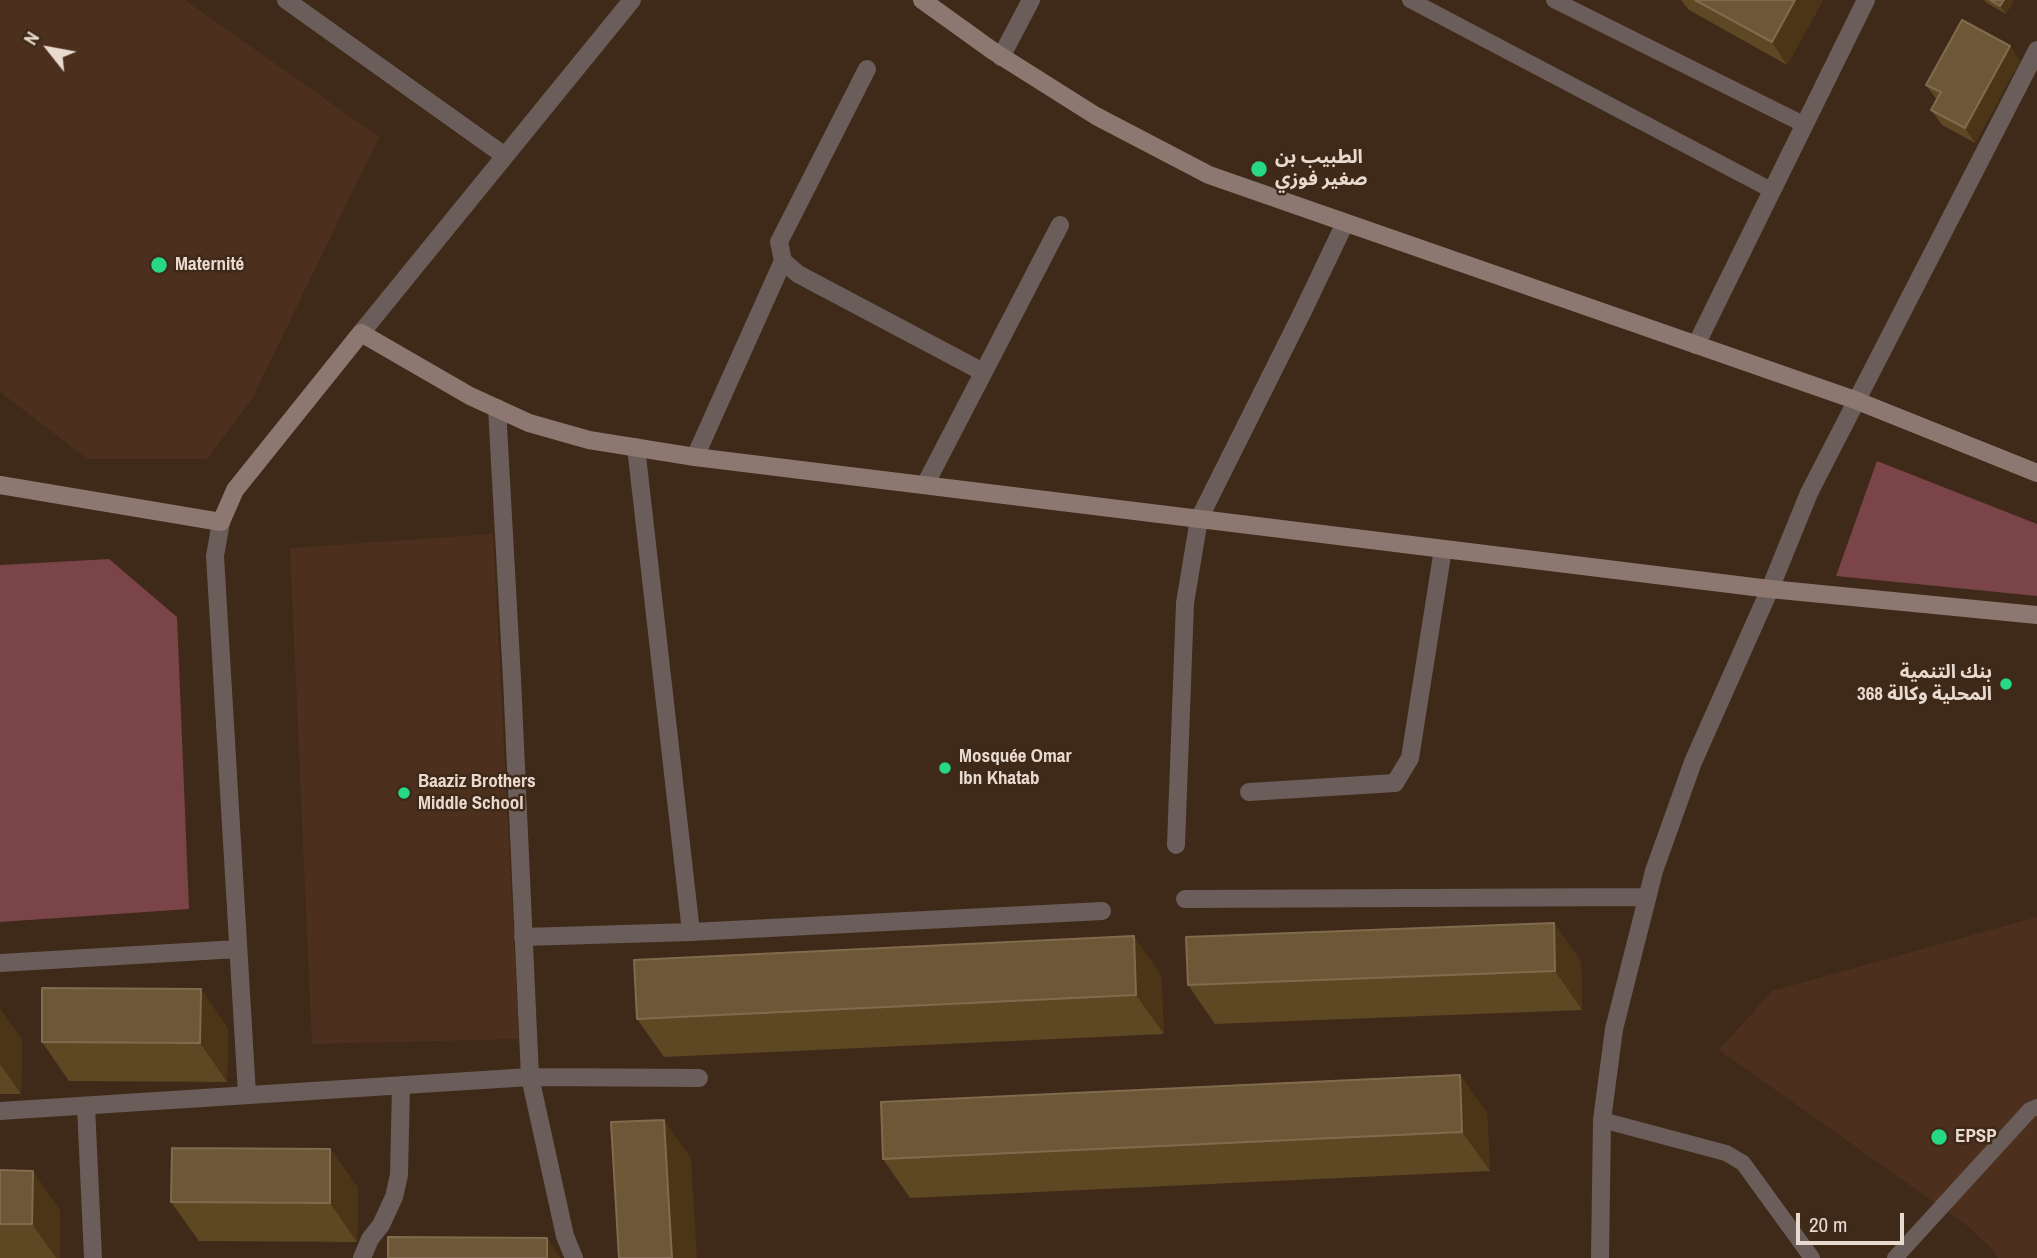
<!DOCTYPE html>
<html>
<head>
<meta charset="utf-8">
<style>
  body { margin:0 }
  #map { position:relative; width:2037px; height:1258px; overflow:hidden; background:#3f2918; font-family:"Archivo Narrow",sans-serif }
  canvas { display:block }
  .north { position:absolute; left:14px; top:14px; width:70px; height:70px; -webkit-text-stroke:5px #3f2918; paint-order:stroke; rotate:301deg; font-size:19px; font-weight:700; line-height:28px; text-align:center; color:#e9dad0 }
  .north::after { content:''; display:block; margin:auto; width:24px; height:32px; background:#e9dad0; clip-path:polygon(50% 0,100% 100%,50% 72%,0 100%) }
  .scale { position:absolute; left:1796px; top:1213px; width:108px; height:32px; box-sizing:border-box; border:4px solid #e9dad0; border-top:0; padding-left:9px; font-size:21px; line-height:24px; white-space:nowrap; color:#e9dad0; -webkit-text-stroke:5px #3f2918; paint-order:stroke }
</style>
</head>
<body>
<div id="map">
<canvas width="2037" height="1258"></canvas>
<div class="north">N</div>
<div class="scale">20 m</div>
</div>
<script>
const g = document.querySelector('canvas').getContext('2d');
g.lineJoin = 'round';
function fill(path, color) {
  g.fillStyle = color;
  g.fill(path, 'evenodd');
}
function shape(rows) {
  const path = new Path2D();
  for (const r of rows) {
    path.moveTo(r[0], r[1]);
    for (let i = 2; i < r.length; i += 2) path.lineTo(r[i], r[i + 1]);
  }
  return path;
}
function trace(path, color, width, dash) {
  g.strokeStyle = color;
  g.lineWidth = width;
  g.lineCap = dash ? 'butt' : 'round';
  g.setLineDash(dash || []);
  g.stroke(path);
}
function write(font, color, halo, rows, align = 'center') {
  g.font = font + ' "Archivo Narrow","Noto Sans Arabic",sans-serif';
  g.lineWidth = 5;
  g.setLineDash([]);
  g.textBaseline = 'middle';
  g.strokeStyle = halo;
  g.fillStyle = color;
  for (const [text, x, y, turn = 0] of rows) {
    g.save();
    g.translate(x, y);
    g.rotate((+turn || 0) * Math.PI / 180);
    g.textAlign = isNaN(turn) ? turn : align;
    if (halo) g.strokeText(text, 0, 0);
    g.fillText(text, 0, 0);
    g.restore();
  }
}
const built = shape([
  [0,0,185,0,379,137,252,399,207,459,88,459,0,392],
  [493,534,519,1039,312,1044,290,548],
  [2037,917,2037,1258,1998,1258,1987,1244,1965,1224,1719,1050,1772,991]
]);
const green = shape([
  [1877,461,2037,524,2037,596,1836,576],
  [109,559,177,617,189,909,0,922,0,565]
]);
const service = shape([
  [1410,0,1773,191],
  [1554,0,1805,125],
  [1602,1120,1726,1153,1743,1163,1812,1258],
  [1895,1258,2030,1110,2037,1107]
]);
const minor = shape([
  [286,0,505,156],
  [1001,57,1031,0],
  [867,69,779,242,783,261,798,274,983,372],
  [361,333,632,0],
  [1696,345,1866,0],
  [497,408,512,679,530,1077,565,1236,574,1258],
  [636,447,691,932,1102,911],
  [695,457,783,261],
  [925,485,1060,225],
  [221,522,215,556,247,1094],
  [1249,792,1395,783,1410,758,1443,549],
  [1176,845,1185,603,1199,519,1303,311,1345,223],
  [1185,899,1647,897],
  [523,937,691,932],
  [0,963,238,949],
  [86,1106,93,1258],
  [0,1111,530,1077,699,1078],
  [362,1258,370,1239,381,1225,394,1197,399,1175,401,1085],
  [1600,1258,1602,1120,1614,1029,1654,871,1693,762,1770,589,1809,493,2037,50]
]);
const secondary = shape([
  [922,0,993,51,1096,116,1209,175,1855,400,2037,473],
  [0,485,221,522,235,490,361,333,470,396,529,423,589,440,695,457,1770,589,2037,615]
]);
const wall = shape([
  [1681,0,1823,0,1787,65,1689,10],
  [1984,0,2014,0,2006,14,1987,3],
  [2010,46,2020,61,1975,143,1942,125,1931,110,1937,100,1926,85],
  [1554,923,1581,962,1582,1010,1215,1024,1188,985],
  [1161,975,1164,1034,664,1057,637,1019],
  [0,1009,22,1040,21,1094,0,1094],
  [228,1028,227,1082,69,1081,42,1042],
  [1460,1075,1487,1113,1490,1171,910,1198,883,1159],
  [330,1149,358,1188,357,1242,199,1241,171,1202],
  [0,1170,60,1210,60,1258,0,1258]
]);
const shadedWall = shape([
  [1795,0,1823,0,1787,65,1772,42],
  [2004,0,2014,0,2006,14,2000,6],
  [2010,46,2020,61,1975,143,1965,128],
  [1554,923,1581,962,1582,1010,1555,971],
  [1134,936,1161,975,1164,1034,1136,995],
  [201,989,228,1028,227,1082,200,1043],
  [0,1009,22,1040,21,1094,0,1064],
  [1460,1075,1487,1113,1490,1171,1462,1132],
  [664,1120,691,1158,697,1258,672,1258],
  [330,1149,358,1188,357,1242,330,1203],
  [33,1171,60,1210,60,1258,56,1258,32,1224],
  [547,1238,561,1258,547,1258]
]);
const building = shape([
  [1695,0,1795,0,1772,42,1695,0],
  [1990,0,2004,0,2000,6,1990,0],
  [1962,20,2010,46,1965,128,1931,110,1941,92,1926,85,1962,20],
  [1554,923,1555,971,1188,985,1186,937,1554,923],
  [1134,936,1136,995,637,1019,634,960,1134,936],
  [42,988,201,989,200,1043,42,1042,42,988],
  [1460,1075,1462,1132,883,1159,881,1102,1460,1075],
  [664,1120,672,1258,619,1258,611,1122,664,1120],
  [172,1148,330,1149,330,1203,171,1202,172,1148],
  [0,1170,33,1171,32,1224,0,1224,0,1170],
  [388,1237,547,1238,547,1258,388,1258,388,1237]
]);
const markers = [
  [1259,169,9,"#27d885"],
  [159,265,9,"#27d885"],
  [2006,684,7,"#27d885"],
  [945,768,7,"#27d885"],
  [404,793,7,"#27d885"],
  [1939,1137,9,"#27d885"]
];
const poiNames = [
  ["الطبيب بن",1275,158],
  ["صغير فوزي",1275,180],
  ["Maternité",175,265],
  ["بنك التنمية",1992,673,"right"],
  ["المحلية وكالة 368",1992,695,"right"],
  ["Mosquée Omar",959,757],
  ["Ibn Khatab",959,779],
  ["Baaziz Brothers",418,782],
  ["Middle School",418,804],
  ["EPSP",1955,1137]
];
fill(built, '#4c301d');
fill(green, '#7a4448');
trace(service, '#6b5d5a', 16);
trace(minor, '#6b5d5a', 18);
trace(secondary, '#8d7771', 18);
fill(wall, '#5e4723');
fill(shadedWall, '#4c3417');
fill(building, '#6d5736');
trace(building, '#816b4e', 2);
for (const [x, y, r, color] of markers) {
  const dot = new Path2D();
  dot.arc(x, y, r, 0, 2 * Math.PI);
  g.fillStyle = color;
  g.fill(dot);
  trace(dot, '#3f2918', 2.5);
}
write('bold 19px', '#e9dad0', '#3f2918', poiNames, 'left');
</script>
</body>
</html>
